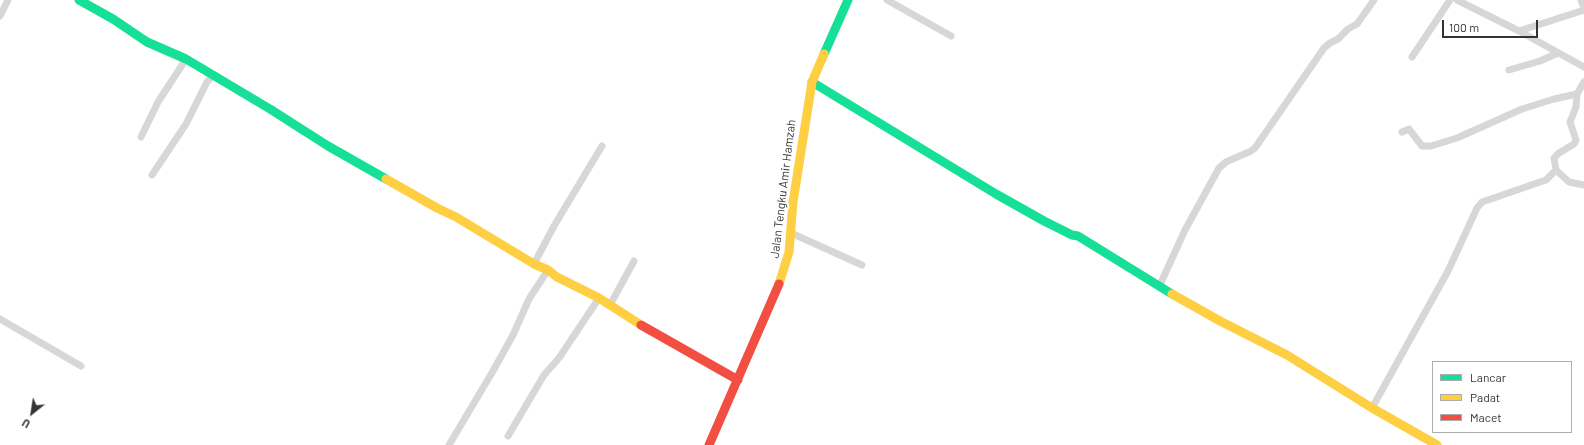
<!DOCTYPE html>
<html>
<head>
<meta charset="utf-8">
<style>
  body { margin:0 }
  #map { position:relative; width:1584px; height:445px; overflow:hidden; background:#fff; font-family:Barlow,sans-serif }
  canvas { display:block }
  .legend { position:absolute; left:1432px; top:361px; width:140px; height:72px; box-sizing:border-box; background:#fff; border:1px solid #adadad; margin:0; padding:5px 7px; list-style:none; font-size:12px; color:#333 }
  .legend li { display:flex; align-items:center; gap:8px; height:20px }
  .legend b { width:20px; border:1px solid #adadad }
  .north { position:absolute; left:12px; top:393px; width:40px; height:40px; -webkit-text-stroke:3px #fff; paint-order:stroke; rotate:210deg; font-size:11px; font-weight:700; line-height:16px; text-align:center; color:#333 }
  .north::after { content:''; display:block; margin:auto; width:14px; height:18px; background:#333; clip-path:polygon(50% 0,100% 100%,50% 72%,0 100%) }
  .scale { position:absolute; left:1442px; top:20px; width:96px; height:18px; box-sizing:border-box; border:2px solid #333; border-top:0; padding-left:5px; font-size:12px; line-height:14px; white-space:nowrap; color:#333; -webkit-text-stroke:3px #fff; paint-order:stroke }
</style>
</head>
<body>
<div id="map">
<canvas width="1584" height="445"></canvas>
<ul class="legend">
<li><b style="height:5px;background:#16e098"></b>Lancar</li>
<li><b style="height:5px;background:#ffcf43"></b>Padat</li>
<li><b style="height:5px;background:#f24e42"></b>Macet</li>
</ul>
<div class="north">U</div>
<div class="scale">100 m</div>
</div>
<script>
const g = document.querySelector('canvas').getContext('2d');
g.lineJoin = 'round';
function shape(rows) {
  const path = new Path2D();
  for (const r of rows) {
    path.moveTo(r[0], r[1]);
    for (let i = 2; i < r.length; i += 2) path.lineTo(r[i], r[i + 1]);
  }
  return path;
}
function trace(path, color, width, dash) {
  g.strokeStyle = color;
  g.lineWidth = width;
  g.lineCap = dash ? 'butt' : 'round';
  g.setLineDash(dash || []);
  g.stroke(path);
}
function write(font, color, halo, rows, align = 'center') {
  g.font = font + ' Barlow,sans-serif';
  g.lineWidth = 4;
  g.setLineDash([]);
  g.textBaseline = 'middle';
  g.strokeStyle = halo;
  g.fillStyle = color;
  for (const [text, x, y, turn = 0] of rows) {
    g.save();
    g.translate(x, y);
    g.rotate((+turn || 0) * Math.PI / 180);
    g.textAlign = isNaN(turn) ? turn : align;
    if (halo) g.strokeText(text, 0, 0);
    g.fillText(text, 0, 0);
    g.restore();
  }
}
const street = shape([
  [887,0,951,36],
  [1457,0,1519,31,1584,67],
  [1581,0,1584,8],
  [0,16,8,0],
  [1519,31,1584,10],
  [1412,57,1450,0],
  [1509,70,1540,61,1558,53],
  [1584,82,1577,94,1576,107,1570,122,1576,140,1574,144,1559,153,1554,158,1556,170,1569,182,1584,185],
  [1402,132,1409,129,1422,146,1431,146,1457,138,1522,109,1554,99,1577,94],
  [141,137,158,102,186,59],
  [152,175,186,124,207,82,213,75],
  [791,233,862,265],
  [534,264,554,226,602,146],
  [1159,287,1185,230,1219,168,1226,162,1251,151,1255,148,1324,48,1330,43,1338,39,1348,29,1357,24,1374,0],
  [610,305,634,261],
  [0,319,81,366],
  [1372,408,1448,271,1477,208,1482,202,1546,180,1556,170],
  [508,436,544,375,559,358,599,298],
  [449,445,493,371,513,335,529,299,548,270]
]);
const fast = shape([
  [79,0,113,19,147,42,186,59,270,109,328,146,386,179],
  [824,54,848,0],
  [812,82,996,194,1044,221,1072,235,1078,236,1172,294]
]);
const slow = shape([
  [386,179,437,208,456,217,534,264,548,270,557,277,599,298,641,325],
  [779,284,789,252,793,202,812,82,824,54],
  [1172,294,1220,321,1287,355,1372,408,1437,445]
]);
const jam = shape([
  [641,325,738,380],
  [709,445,779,284]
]);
const streetNames = [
  ["Jalan Tengku Amir Hamzah",783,189,-83]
];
trace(street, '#d7d7d7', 7);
trace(fast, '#16e098', 9);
trace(slow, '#ffcf43', 9);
trace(jam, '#f24e42', 9);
write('12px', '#333', '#fff', streetNames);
</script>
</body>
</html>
